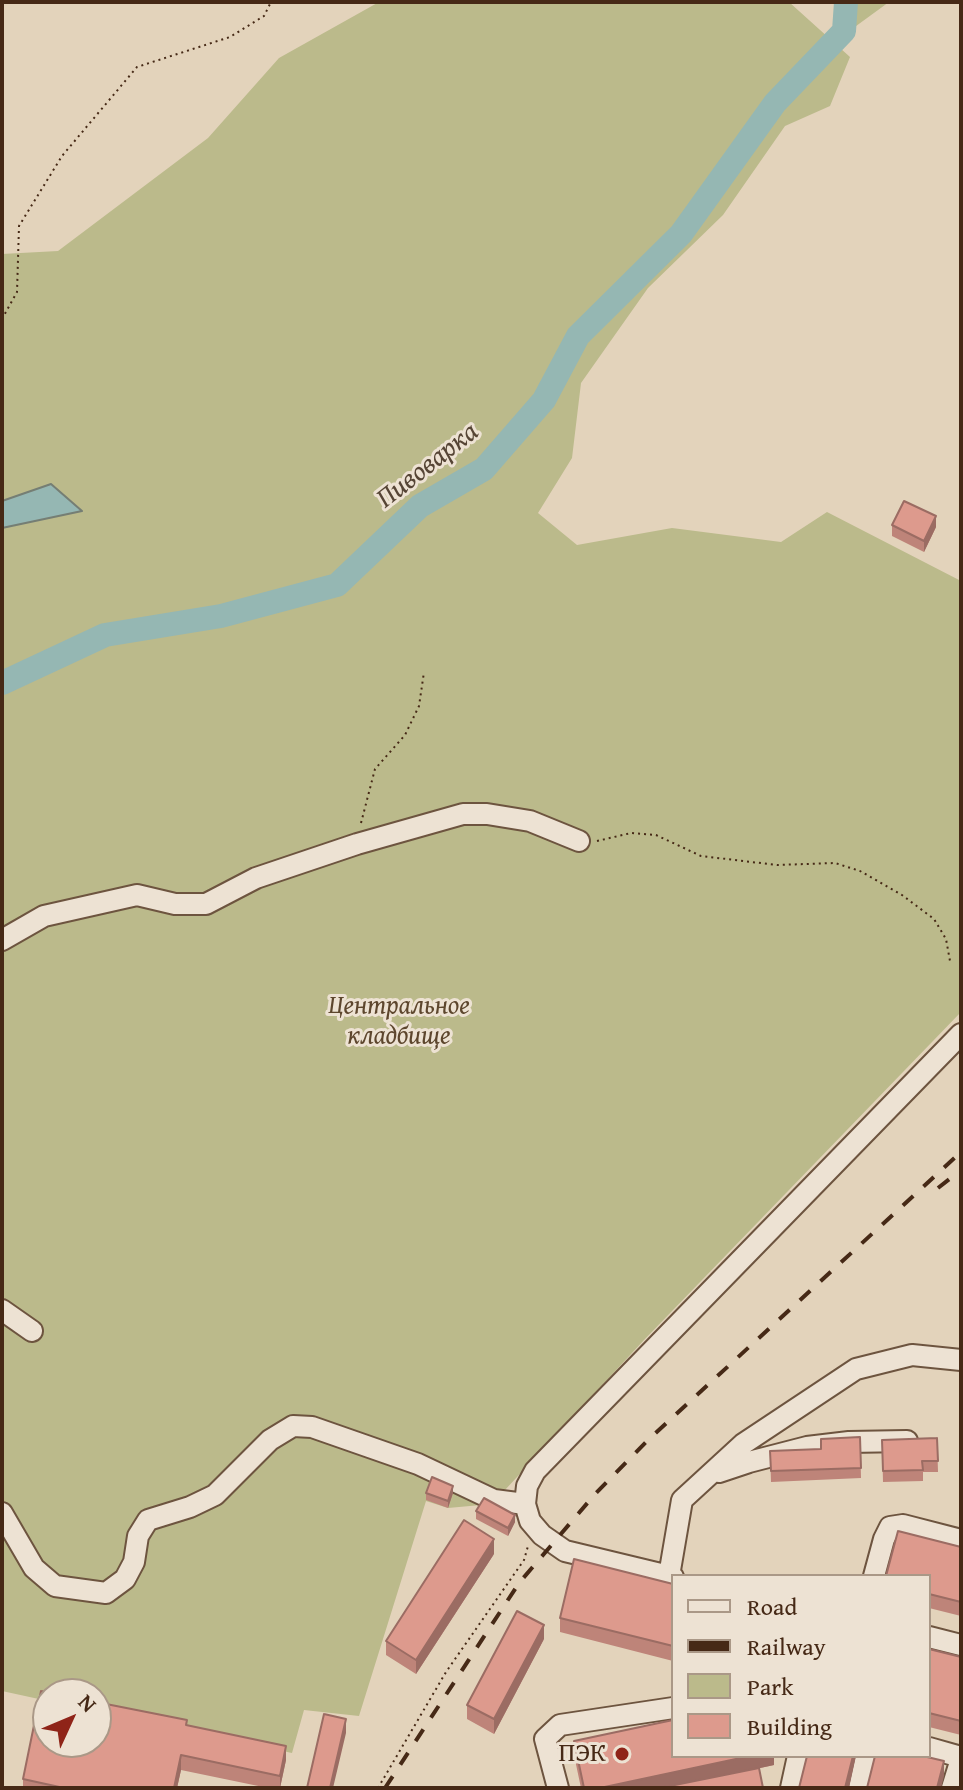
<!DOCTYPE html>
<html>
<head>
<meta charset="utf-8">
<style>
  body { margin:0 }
  #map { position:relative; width:963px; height:1790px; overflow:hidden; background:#e3d3bb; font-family:"Gentium Book Plus",serif }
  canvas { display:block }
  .frame { position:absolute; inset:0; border:4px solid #462916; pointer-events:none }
  .legend { position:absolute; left:671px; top:1574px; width:260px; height:184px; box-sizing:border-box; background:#ede2d3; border:2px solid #aa9887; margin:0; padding:10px 14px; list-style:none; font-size:24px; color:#462916 }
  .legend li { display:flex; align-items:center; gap:16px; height:40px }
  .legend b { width:40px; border:2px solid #aa9887 }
  .north { position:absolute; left:32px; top:1678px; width:80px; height:80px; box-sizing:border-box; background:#ede2d3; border:2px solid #aa9887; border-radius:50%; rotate:46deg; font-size:22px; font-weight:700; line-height:32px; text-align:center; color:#462916 }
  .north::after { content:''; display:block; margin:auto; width:28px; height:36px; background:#8f2418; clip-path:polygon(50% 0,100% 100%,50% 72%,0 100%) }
</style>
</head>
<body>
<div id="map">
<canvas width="963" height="1790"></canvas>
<div class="frame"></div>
<ul class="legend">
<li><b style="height:10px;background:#ede2d3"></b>Road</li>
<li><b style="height:10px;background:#462916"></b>Railway</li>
<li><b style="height:22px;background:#bbba8b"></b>Park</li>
<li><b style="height:22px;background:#dd9a8d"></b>Building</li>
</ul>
<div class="north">N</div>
</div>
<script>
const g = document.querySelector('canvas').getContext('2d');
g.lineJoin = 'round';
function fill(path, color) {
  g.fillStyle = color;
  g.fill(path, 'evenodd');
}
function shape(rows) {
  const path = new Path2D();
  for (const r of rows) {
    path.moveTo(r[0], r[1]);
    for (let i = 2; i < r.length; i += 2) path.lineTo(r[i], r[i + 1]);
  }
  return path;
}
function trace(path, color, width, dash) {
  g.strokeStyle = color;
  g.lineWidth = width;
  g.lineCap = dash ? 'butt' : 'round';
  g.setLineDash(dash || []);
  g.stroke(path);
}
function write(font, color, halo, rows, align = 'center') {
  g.font = font + ' "Gentium Book Plus",serif';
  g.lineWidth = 6;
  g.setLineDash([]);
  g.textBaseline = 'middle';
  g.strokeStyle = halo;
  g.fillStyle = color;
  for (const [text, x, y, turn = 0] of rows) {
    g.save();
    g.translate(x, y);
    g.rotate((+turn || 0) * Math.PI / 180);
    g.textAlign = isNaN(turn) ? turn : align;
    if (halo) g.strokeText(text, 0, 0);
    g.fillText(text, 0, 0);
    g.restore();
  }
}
const green = shape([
  [379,2,789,2,850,57,830,106,785,126,723,215,648,288,581,383,572,458,538,513,577,545,672,528,781,542,827,512,961,581,961,1012,644,1340,492,1504,448,1508,426,1501,359,1716,304,1710,292,1753,96,1711,96,1694,48,1694,48,1701,2,1691,2,528,82,511,51,484,2,501,2,254,58,251,208,138,279,58],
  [837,2,889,2,852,29]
]);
const water = shape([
  [51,484,82,511,2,528,2,501,51,484]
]);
const river = shape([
  [2,683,105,635,221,616,337,585,420,506,484,469,544,400,578,336,681,234,775,103,844,31,846,2]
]);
const path = shape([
  [2,319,17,292,19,226,62,156,137,67,230,37,264,16,271,2],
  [361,823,375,769,405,735,419,706,424,672],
  [597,841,631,833,656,835,701,856,777,865,835,863,860,871,902,895,934,919,946,939,950,961],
  [378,1788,446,1672,524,1560,528,1546]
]);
const minor = shape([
  [2,940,44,916,137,895,175,904,206,904,256,878,357,844,463,814,487,814,530,821,579,841],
  [2,1310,32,1331],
  [719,1472,749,1462,807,1447,849,1442,907,1441],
  [2,1513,34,1568,55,1586,106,1593,125,1579,134,1562,138,1536,148,1520,190,1507,215,1495,270,1440,293,1426,312,1427,418,1464,494,1500,525,1504],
  [669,1576,682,1500,743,1444,856,1369,912,1355,961,1360],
  [874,1576,884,1539,890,1527,903,1525,961,1540],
  [673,1577,565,1551,542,1535,530,1521,525,1504,527,1486,535,1471,961,1034],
  [929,1637,961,1645],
  [929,1748,961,1757],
  [558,1788,545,1739,560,1725,673,1708],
  [791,1788,798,1756],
  [859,1788,866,1756],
  [952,1788,961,1759]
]);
const rail = shape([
  [938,1188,961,1170],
  [385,1788,519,1583,596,1493,648,1440,961,1152]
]);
const wall = shape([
  [892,525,936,527,924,552,892,536],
  [860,1437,861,1478,771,1482,770,1451,821,1449],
  [937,1438,938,1472,923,1472,923,1481,883,1482,882,1440],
  [426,1493,453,1493,448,1508,426,1500],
  [476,1511,515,1522,508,1536,476,1519],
  [961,1547,961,1616,929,1608,929,1576],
  [494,1554,416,1674,386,1655,386,1641],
  [673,1584,673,1661,560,1632,560,1618],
  [544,1639,494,1734,467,1719,467,1705],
  [929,1649,961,1657,961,1735,929,1727],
  [187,1725,286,1760,280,1788,268,1788,181,1770,177,1788,23,1788,23,1779],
  [574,1741,774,1756,774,1765,751,1770,763,1788,581,1788,574,1755]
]);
const shadedWall = shape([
  [936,516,936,527,924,552,924,541],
  [453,1486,453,1493,448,1508,448,1501],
  [515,1515,515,1522,508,1536,508,1528],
  [494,1539,494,1554,416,1674,416,1660],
  [544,1625,544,1639,494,1734,494,1719],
  [346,1719,346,1733,333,1788,330,1788],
  [286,1746,286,1760,280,1788,280,1776],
  [181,1755,181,1770,177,1788,174,1788],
  [750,1756,774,1756,774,1765,667,1788,600,1788],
  [853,1756,856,1756,849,1788,845,1788],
  [944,1761,944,1776,941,1788,937,1788]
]);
const building = shape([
  [904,501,936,516,924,541,892,525,904,501],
  [860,1437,861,1468,771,1471,770,1451,821,1449,821,1439,860,1437],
  [937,1438,938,1461,922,1461,923,1470,883,1471,882,1440,937,1438],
  [432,1477,453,1486,448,1501,426,1493,432,1477],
  [484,1498,515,1515,508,1528,476,1511,484,1498],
  [464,1520,494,1539,416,1660,386,1641,464,1520],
  [898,1531,961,1547,961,1602,929,1594,929,1576,886,1576,898,1531],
  [574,1559,673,1584,673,1646,560,1618,574,1559],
  [517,1611,544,1625,494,1719,467,1705,517,1611],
  [929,1649,961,1657,961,1721,929,1713,929,1649],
  [41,1691,56,1694,48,1694,48,1742,96,1742,96,1702,187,1720,186,1725,286,1746,280,1776,181,1755,174,1788,64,1788,23,1779,41,1691],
  [324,1714,346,1719,330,1788,307,1788,324,1714],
  [673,1720,673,1756,750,1756,600,1788,584,1788,574,1741,673,1720],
  [807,1756,853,1756,845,1788,799,1788,807,1756],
  [875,1756,923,1756,944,1761,937,1788,867,1788,875,1756],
  [759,1768,763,1788,660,1788,759,1768]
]);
const markers = [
  [622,1754,8,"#8f2418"]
];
const parkNames = [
  ["Центральное",399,1006],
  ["кладбище",399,1036]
];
const poiNames = [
  ["ПЭК",606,1754]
];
const waterNames = [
  ["Пивоварка",428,466,-38]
];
fill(green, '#bbba8b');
fill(water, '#95b7b3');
trace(water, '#757e74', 2);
trace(river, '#95b7b3', 24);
trace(minor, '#6d543f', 24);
trace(path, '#462916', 2, [2, 4]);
trace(minor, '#ede2d3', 20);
trace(rail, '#462916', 4, [14, 14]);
fill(wall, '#be8479');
fill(shadedWall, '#9b6c63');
fill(building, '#dd9a8d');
trace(building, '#9b6c63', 2);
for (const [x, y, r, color] of markers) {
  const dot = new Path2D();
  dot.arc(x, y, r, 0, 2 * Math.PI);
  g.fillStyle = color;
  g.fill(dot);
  trace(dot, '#ede2d3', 3);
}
write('italic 26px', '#5d462d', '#ede2d3', parkNames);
write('26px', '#462916', '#ede2d3', poiNames, 'right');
write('italic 28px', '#564535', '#ede2d3', waterNames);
</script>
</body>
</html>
